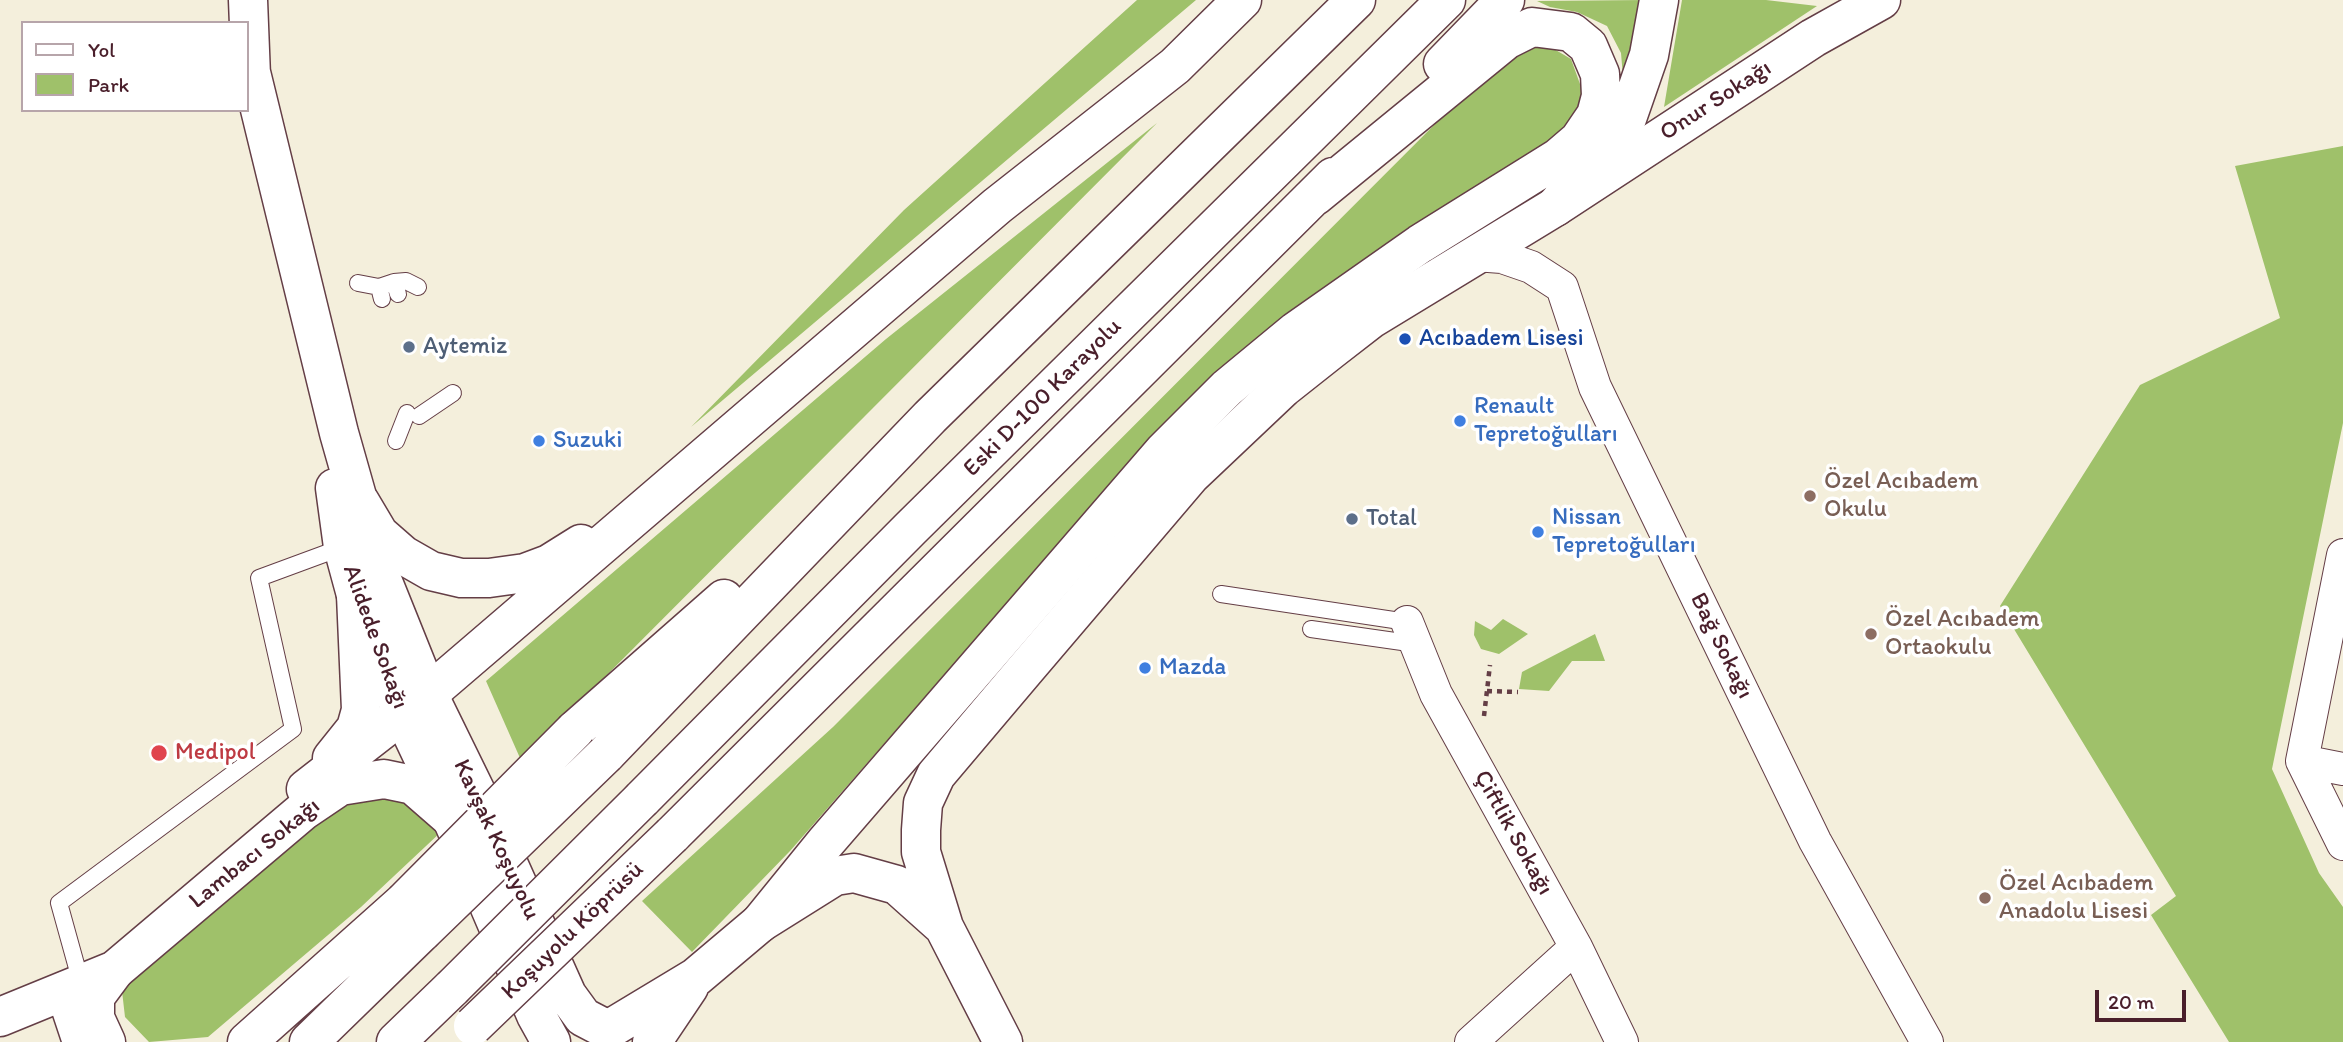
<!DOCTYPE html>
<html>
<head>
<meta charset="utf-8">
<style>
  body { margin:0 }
  #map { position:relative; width:2343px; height:1042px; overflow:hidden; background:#f4efdc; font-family:Itim,sans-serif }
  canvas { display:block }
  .legend { position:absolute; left:21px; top:21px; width:228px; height:91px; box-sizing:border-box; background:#fff; border:2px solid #b7a5aa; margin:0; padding:9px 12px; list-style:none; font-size:21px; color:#4a1f2b }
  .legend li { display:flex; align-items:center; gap:14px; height:35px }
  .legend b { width:35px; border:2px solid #b7a5aa }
  .scale { position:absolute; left:2095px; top:990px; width:91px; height:32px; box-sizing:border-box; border:4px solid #4a1f2b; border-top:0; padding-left:9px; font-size:21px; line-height:24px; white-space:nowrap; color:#4a1f2b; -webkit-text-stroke:5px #fff; paint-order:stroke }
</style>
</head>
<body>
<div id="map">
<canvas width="2343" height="1042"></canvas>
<ul class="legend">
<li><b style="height:9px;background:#fff"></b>Yol</li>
<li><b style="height:19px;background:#9fc16a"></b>Park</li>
</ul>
<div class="scale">20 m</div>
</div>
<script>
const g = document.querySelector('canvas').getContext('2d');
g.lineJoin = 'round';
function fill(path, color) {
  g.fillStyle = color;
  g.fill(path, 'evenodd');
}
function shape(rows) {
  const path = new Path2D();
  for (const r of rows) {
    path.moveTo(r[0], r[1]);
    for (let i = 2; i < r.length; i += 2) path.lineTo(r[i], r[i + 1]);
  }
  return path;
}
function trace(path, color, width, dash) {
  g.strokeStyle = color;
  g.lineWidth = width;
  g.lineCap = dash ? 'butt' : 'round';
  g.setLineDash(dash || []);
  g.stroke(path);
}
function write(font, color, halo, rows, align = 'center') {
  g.font = font + ' Itim,sans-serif';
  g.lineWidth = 7;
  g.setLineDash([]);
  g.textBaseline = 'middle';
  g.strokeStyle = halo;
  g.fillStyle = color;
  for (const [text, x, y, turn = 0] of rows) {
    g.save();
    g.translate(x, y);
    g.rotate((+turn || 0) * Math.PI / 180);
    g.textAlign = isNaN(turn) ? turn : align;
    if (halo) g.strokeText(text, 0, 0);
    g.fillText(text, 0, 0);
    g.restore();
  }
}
const green = shape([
  [1137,0,1196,0,691,427,904,210],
  [1646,0,1625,101,1621,53,1607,26,1577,12,1550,7,1537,1],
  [1682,0,1766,0,1817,6,1664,107],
  [1529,46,1554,49,1571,59,1585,98,1574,123,1054,550,790,851,692,952,642,901,833,727,1507,52],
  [1157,123,570,712,520,758,486,681,886,339],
  [2343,146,2343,423,2272,769,2319,873,2343,907,2343,1042,2229,1042,2151,915,2176,896,2000,606,2140,385,2280,318,2235,166],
  [1503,619,1528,634,1499,654,1481,649,1474,635,1475,621,1491,630],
  [1595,634,1605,661,1572,661,1549,691,1519,689,1522,672],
  [378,793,402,798,442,831,361,907,208,1037,149,1042,125,1017,122,991,137,965,338,801]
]);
const path = shape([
  [1487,691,1518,692],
  [1484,716,1490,665]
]);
const service = shape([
  [394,282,406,281,418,287],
  [358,283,379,287,382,299],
  [379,287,394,282,398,294],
  [419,416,453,393],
  [396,441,407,413],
  [1221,594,1407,622],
  [1311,629,1416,644],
  [77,968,59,903,293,729,259,578,343,547]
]);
const minor = shape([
  [1475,255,1502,257,1531,267,1562,287,1595,387,1815,841,1927,1042],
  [2343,555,2302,761,2343,844],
  [1407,622,1436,694,1576,947,1622,1042],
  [2302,761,2343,769],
  [1471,1042,1576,947]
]);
const tertiary = shape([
  [248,0,251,76],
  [247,56,339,433,377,567,428,694],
  [335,488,343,547,356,595,403,715,452,819]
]);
const secondary = shape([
  [332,758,356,728,361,710,356,595],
  [306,789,428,694],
  [0,1017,115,970,303,811,340,786,384,779,413,785,452,819]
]);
const primary = shape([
  [428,694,477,794,567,995,583,1017,608,1030,696,977,760,923,835,876,854,873,897,885,944,927],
  [452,819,536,1015,551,1042],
  [652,1042,689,987],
  [1003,1042,944,927,921,852,921,830,923,803,936,775,1024,671,1191,475,1283,388,1331,350,1371,319,1555,207,1813,38,1881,0]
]);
const trunk = shape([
  [1443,64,1505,0],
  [1555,207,1624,127,1649,55,1659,0],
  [360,502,379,534,403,555,431,571,461,578,489,578,525,573,549,564,581,544],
  [428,694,997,206,1175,66,1242,0],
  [575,730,724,599],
  [606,754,930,417,1356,0],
  [642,799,911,528,1446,0],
  [672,835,1333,177],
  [760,923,825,843,1164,451,1227,388,1296,331,1420,244,1558,158,1579,140,1596,115,1601,96,1600,74,1588,46,1571,32,1532,27,1506,40,1315,196],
  [65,991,82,1042],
  [106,1042,95,1018,95,997,115,970],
  [247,1042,404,902],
  [309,1042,422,932],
  [396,1042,452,988]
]);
const trunkBridge = shape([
  [404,902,575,730],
  [422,932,606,754],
  [452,988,642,799],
  [473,1026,672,835]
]);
const markers = [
  [1405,339,7,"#1a4fb4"],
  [409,347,7,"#5c6f8a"],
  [1460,421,7,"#3f7fe0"],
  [539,441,7,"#3f7fe0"],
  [1810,496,7,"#8d6e63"],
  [1352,519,7,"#5c6f8a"],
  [1538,532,7,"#3f7fe0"],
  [1871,634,7,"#8d6e63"],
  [1145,668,7,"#3f7fe0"],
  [159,753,9,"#e0444e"],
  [1985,898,7,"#8d6e63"]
];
const streetNames = [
  ["Onur Sokağı",1716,101,-33],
  ["Eski D-100 Karayolu",1043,398,-45],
  ["Alidede Sokağı",375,637,70],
  ["Bağ Sokağı",1721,646,64],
  ["Çiftlik Sokağı",1513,833,61],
  ["Kavşak Koşuyolu",496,840,65],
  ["Lambacı Sokağı",255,854,-39],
  ["Koşuyolu Köprüsü",573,931,-44]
];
const transitNames = [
  ["Acıbadem Lisesi",1419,339]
];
const serviceNames = [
  ["Aytemiz",423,347],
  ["Total",1366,519]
];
const shopNames = [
  ["Renault",1474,407],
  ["Tepretoğulları",1474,435],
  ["Suzuki",553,441],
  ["Nissan",1552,518],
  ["Tepretoğulları",1552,546],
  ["Mazda",1159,668]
];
const educationNames = [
  ["Özel Acıbadem",1824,482],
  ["Okulu",1824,510],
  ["Özel Acıbadem",1885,620],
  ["Ortaokulu",1885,648],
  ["Özel Acıbadem",1999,884],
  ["Anadolu Lisesi",1999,912]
];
const healthNames = [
  ["Medipol",175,753]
];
fill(green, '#9fc16a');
trace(service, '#643e46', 18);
trace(minor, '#643e46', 34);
trace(tertiary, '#643e46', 41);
trace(secondary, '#643e46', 41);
trace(primary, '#643e46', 41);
trace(trunk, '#643e46', 41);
trace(path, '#643e46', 4.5, [5, 5]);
trace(service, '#fff', 16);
trace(minor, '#fff', 32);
trace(tertiary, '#fff', 38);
trace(secondary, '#fff', 38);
trace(primary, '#fff', 38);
trace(trunk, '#fff', 38);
trace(trunkBridge, '#643e46', 41, []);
trace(trunkBridge, '#fff', 38);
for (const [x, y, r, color] of markers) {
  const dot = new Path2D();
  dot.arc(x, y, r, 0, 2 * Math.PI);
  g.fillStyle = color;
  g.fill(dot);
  trace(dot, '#fff', 2.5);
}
write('24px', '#4a1f2b', '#fff', streetNames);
write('24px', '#164399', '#fff', transitNames, 'left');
write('24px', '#4e5e75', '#fff', serviceNames, 'left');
write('24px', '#366cbe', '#fff', shopNames, 'left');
write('24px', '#785e54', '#fff', educationNames, 'left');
write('24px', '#be3a42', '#fff', healthNames, 'left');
</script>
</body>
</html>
